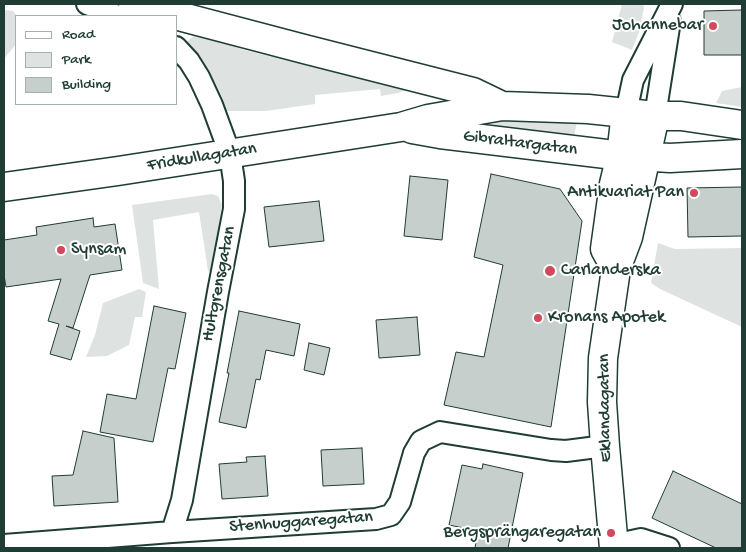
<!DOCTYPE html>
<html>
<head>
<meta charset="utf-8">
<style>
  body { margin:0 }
  #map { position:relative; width:746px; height:552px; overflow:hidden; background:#fff; font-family:"Gochi Hand",sans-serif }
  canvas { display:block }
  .frame { position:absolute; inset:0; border:5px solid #1f3d34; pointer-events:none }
  .legend { position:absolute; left:15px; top:15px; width:162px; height:90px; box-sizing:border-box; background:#fff; border:1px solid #a5b1ae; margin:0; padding:6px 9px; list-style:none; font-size:15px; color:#1f3d34 }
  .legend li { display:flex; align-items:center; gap:10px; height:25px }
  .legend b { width:25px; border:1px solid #a5b1ae }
</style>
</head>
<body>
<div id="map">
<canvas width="746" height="552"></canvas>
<div class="frame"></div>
<ul class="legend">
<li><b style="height:6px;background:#fff"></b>Road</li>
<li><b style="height:14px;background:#dee3e2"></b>Park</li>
<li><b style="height:14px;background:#c7cfcc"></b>Building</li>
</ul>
</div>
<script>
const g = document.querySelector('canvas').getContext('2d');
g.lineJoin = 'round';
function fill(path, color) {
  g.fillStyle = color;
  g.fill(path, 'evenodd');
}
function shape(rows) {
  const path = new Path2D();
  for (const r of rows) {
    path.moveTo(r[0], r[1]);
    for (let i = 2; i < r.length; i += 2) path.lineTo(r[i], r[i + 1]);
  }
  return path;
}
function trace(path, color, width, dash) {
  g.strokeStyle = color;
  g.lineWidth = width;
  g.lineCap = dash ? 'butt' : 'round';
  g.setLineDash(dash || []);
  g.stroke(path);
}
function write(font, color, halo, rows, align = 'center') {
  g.font = font + ' "Gochi Hand",sans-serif';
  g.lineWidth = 4;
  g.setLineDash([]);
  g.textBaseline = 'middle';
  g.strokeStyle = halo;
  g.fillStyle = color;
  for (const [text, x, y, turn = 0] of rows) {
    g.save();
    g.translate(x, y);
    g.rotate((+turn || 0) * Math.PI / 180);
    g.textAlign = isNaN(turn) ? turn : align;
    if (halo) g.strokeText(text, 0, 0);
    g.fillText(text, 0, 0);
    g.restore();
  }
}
const green = shape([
  [622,4,643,4,644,8,639,32,632,50,612,42],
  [4,10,13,11,17,16,16,44,4,59],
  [196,34,244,50,407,90,398,93,381,96,380,89,315,95,315,104,266,111,222,111,185,43],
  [742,87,742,107,716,103,722,91],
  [541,119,577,121,574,137,493,127,494,120],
  [212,194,218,196,222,205,212,273,208,271,199,212,153,220,159,289,143,283,132,205],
  [658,243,675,249,742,248,742,327,660,289,651,283],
  [139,289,146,292,142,317,135,317,129,345,107,356,86,357,95,335,103,303]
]);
const building = shape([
  [742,10,742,55,704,55,704,11,742,10],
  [491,174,560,189,582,221,551,427,444,405,456,352,484,357,503,265,474,257,491,174],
  [410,176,448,180,442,240,404,236,410,176],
  [742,187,742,236,688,237,687,188,742,187],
  [319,201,324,241,269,247,264,207,319,201],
  [93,218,94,227,115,224,122,270,90,275,73,328,66,326,80,331,71,360,50,354,59,324,48,321,61,279,6,287,4,275,4,240,37,235,36,227,93,218],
  [154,306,186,313,175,369,168,368,153,442,100,432,107,394,136,399,154,306],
  [239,311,300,324,294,356,266,350,260,380,256,379,246,428,219,422,229,373,227,373,239,311],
  [417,317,420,355,379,358,376,320,417,317],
  [309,343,330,348,324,375,304,370,309,343],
  [83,431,114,438,118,502,54,506,52,476,73,475,83,431],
  [362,448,364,484,323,486,321,450,362,448],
  [265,456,268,496,222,499,219,464,247,462,246,457,265,456],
  [483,464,523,473,508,548,475,548,478,531,449,525,462,465,482,469,483,464],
  [673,471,742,504,742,548,716,548,652,518,673,471]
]);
const street = shape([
  [87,4,118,16],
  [626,113,633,80,672,4],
  [655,116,670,21],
  [172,532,182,500,218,292,234,209,234,181,230,154,212,105,199,77,189,61,176,47],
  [4,545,172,532,376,519,391,515,400,502,414,453,421,441,440,432,551,450,566,451,605,446],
  [613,545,641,539,669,548]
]);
const secondary = shape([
  [133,4,304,49,473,92,502,106],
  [412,129,440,134,606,154,670,158,742,154],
  [4,187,118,171,401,127,428,119,502,106,588,109,655,116,681,116,742,125],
  [616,269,605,249,614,184,621,155,626,113],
  [614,548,605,446,602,402,603,358,616,269,628,237,655,116]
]);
const markers = [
  [713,26,5,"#d1495b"],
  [694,193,5,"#d1495b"],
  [61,250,5,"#d1495b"],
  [550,271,6,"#d1495b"],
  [538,318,5,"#d1495b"],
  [611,533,5,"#d1495b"]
];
const poiNames = [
  ["Johannebar",703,26],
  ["Antikvariat Pan",684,193],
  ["Synsam",71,250,"left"],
  ["Carlanderska",561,271,"left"],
  ["Kronans Apotek",548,318,"left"],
  ["Bergsprängaregatan",601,533]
];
const streetNames = [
  ["Gibraltargatan",520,144,7],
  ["Fridkullagatan",202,158,-9],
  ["Hultgrensgatan",220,284,-79],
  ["Eklandagatan",606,408,-91],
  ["Stenhuggaregatan",301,523,-4]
];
fill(green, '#dee3e2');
fill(building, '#c7cfcc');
trace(building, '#1f3d34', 1);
trace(street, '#1f3d34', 24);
trace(secondary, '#1f3d34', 31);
trace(street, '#fff', 20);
trace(secondary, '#fff', 28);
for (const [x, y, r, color] of markers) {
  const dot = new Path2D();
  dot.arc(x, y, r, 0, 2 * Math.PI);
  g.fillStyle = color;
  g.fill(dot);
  trace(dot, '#fff', 2);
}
write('18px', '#1f3d34', '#fff', poiNames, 'right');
write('18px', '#1f3d34', '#fff', streetNames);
</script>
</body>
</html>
